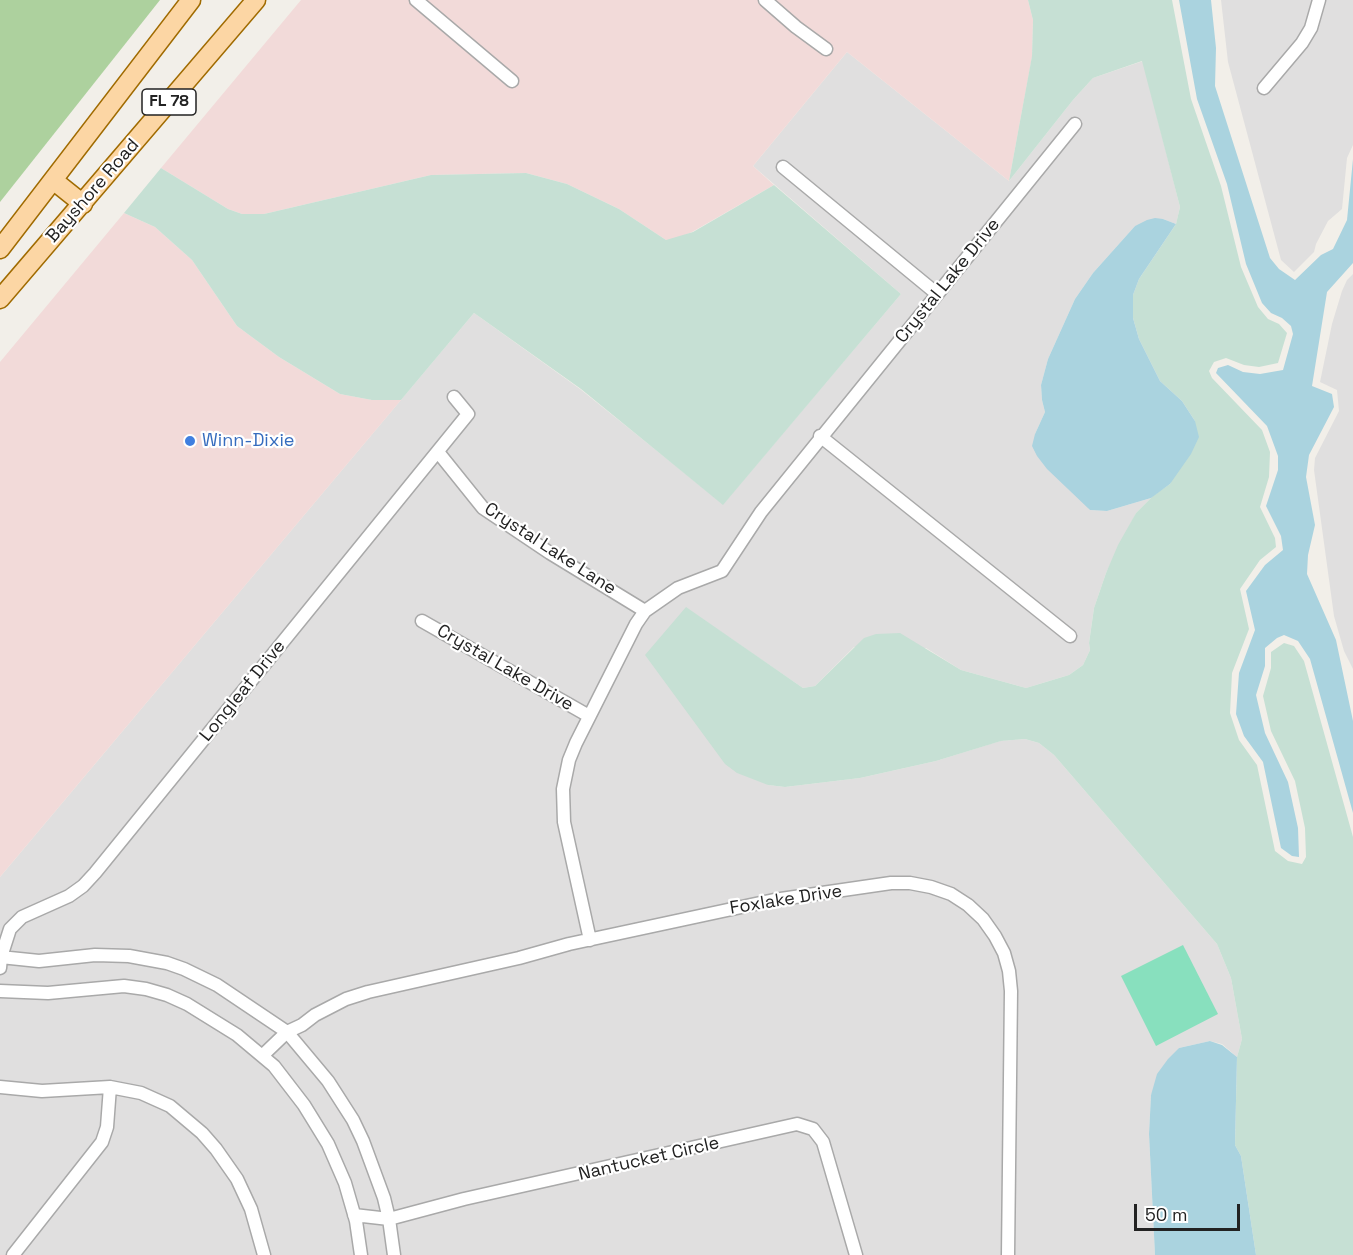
<!DOCTYPE html>
<html>
<head>
<meta charset="utf-8">
<style>
  body { margin:0 }
  #map { position:relative; width:1353px; height:1255px; overflow:hidden; background:#f2efe9; font-family:"Space Grotesk",sans-serif }
  canvas { display:block }
  .scale { position:absolute; left:1134px; top:1204px; width:106px; height:27px; box-sizing:border-box; border:3px solid #222; border-top:0; padding-left:8px; font-size:18px; line-height:21px; white-space:nowrap; color:#222; -webkit-text-stroke:4px #fff; paint-order:stroke }
</style>
</head>
<body>
<div id="map">
<canvas width="1353" height="1255"></canvas>
<div class="scale">50 m</div>
</div>
<script>
const g = document.querySelector('canvas').getContext('2d');
g.lineJoin = 'round';
function fill(path, color) {
  g.fillStyle = color;
  g.fill(path, 'evenodd');
}
function shape(rows) {
  const path = new Path2D();
  for (const r of rows) {
    path.moveTo(r[0], r[1]);
    for (let i = 2; i < r.length; i += 2) path.lineTo(r[i], r[i + 1]);
  }
  return path;
}
function trace(path, color, width, dash) {
  g.strokeStyle = color;
  g.lineWidth = width;
  g.lineCap = dash ? 'butt' : 'round';
  g.setLineDash(dash || []);
  g.stroke(path);
}
function write(font, color, halo, rows, align = 'center') {
  g.font = font + ' "Space Grotesk",sans-serif';
  g.lineWidth = 4.5;
  g.setLineDash([]);
  g.textBaseline = 'middle';
  g.strokeStyle = halo;
  g.fillStyle = color;
  for (const [text, x, y, turn = 0] of rows) {
    g.save();
    g.translate(x, y);
    g.rotate((+turn || 0) * Math.PI / 180);
    g.textAlign = isNaN(turn) ? turn : align;
    if (halo) g.strokeText(text, 0, 0);
    g.fillText(text, 0, 0);
    g.restore();
  }
}
const residential = shape([
  [1221,0,1353,0,1353,145,1347,158,1342,209,1328,221,1316,244,1314,252,1294,272,1281,260,1228,62],
  [847,52,1009,181,1073,100,1093,78,1143,61,1180,207,1176,224,1163,219,1135,226,1093,273,1075,299,1048,359,1041,385,1042,400,1045,412,1035,434,1090,510,1107,511,1151,498,1136,513,1106,573,1094,608,1089,643,1090,650,1083,665,1069,675,1026,688,961,670,926,648,854,647,815,686,803,688,686,608,768,785,785,787,860,778,936,761,1000,741,1025,739,1039,743,1054,755,1217,944,1231,978,1242,1039,1237,1057,1222,1044,1210,1041,1179,1048,1151,1095,1149,1134,1155,1255,0,1255,0,877,474,313,580,389,723,504,901,294,753,166],
  [1353,274,1353,669,1344,651,1334,616,1314,470,1315,458,1339,411,1337,390,1320,382,1332,324,1342,291,1347,280]
]);
const commercial = shape([
  [301,0,1028,0,1033,20,1032,57,1009,181,847,52,753,166,774,185,692,232,676,239,666,240,619,209,567,184,526,173,431,175,264,214,242,214,228,209,161,168],
  [124,213,155,227,192,260,237,326,279,357,340,394,372,400,401,400,0,877,0,362]
]);
const forest = shape([
  [0,0,160,0,0,202]
]);
const wetland = shape([
  [1028,0,1172,0,1191,99,1221,186,1241,267,1258,307,1268,319,1279,324,1287,333,1278,363,1259,367,1244,365,1226,358,1214,362,1209,371,1212,378,1262,430,1270,452,1269,477,1260,507,1275,538,1276,547,1260,560,1240,589,1249,629,1232,673,1230,713,1239,740,1257,765,1275,851,1288,861,1302,864,1306,857,1305,828,1295,781,1271,731,1263,696,1271,668,1271,652,1284,643,1294,646,1304,661,1353,837,1353,1255,1256,1255,1241,1156,1235,1145,1237,1057,1242,1039,1231,978,1217,944,1054,755,1039,743,1025,739,1001,741,936,761,860,778,785,787,768,785,737,773,725,764,645,655,686,607,803,688,815,686,864,638,876,634,900,633,961,670,1026,688,1069,675,1083,665,1090,650,1089,643,1094,608,1106,573,1118,545,1136,513,1154,495,1170,484,1195,421,1182,401,1160,381,1139,339,1133,318,1133,295,1139,279,1176,224,1180,207,1142,61,1093,78,1073,100,1009,181,1032,56,1033,20],
  [161,168,228,209,242,214,264,214,431,175,526,173,567,184,619,209,666,240,693,232,774,185,901,294,723,505,581,389,474,313,401,400,372,400,340,394,279,357,237,326,192,260,155,227,124,213]
]);
const pitch = shape([
  [1183,945,1218,1014,1156,1046,1121,976]
]);
const water = shape([
  [1179,0,1211,0,1216,48,1215,86,1270,258,1279,269,1295,280,1321,255,1333,249,1347,220,1353,159,1353,263,1327,292,1312,386,1332,394,1334,407,1309,455,1306,477,1315,525,1308,555,1307,574,1336,640,1353,721,1353,813,1310,659,1298,641,1284,635,1277,638,1265,648,1265,666,1256,695,1265,733,1288,782,1298,828,1299,857,1292,856,1281,848,1263,762,1244,736,1236,714,1239,673,1255,630,1246,591,1265,565,1283,550,1281,536,1266,506,1278,470,1278,456,1267,426,1216,373,1218,368,1228,365,1243,372,1260,374,1283,370,1293,334,1291,326,1282,318,1271,313,1262,303,1246,264,1227,184,1197,99],
  [1155,218,1163,219,1176,224,1139,279,1133,295,1133,318,1139,339,1160,381,1182,401,1195,421,1199,437,1191,454,1170,484,1151,498,1107,511,1090,510,1047,469,1037,456,1032,446,1035,434,1045,412,1042,400,1041,385,1048,359,1075,299,1093,273,1135,226,1147,220],
  [1210,1041,1222,1045,1237,1057,1235,1145,1241,1156,1256,1255,1155,1255,1149,1134,1151,1095,1157,1074,1168,1059,1179,1048]
]);
const minor = shape([
  [416,0,512,81],
  [765,0,796,27,826,49],
  [1264,88,1302,43,1311,28,1319,0],
  [783,167,936,293],
  [820,436,1070,636],
  [438,452,483,508,550,553,645,611],
  [422,621,589,716],
  [590,940,564,822,563,789,569,760,576,743,636,624,645,611,678,588,722,571,761,512,1075,124],
  [0,957,39,961,95,955,129,956,167,963,184,969,217,985,287,1032,328,1081,353,1120,363,1141,384,1198,389,1219,394,1255],
  [0,968,1,957,10,929,22,917,69,896,83,886,95,873,468,414,454,397],
  [0,991,48,993,124,986,146,989,167,995,187,1004,237,1035,274,1066,304,1105,328,1144,345,1183,356,1221,361,1255],
  [263,1055,287,1032,302,1025,315,1015,346,999,368,992,519,958,569,944,774,900,891,883,910,883,931,887,951,894,968,905,983,919,995,936,1004,953,1009,971,1011,991,1008,1255],
  [0,1087,42,1091,110,1087,141,1093,170,1106,202,1133,216,1149,237,1179,251,1209,264,1255],
  [354,1215,389,1219,464,1199,797,1124,813,1129,823,1142,856,1255],
  [13,1255,102,1142,107,1127,110,1087]
]);
const primary = shape([
  [53,180,83,204],
  [0,249,191,0],
  [0,299,256,0]
]);
const markers = [
  [190,441,6,"#3f7fe0"]
];
const shields = [
  [169,102,54]
];
const shieldNames = [
  ["FL 78",169,102]
];
const streetNames = [
  ["Bayshore Road",93,191,-49],
  ["Crystal Lake Drive",948,281,-51],
  ["Crystal Lake Lane",550,549,33],
  ["Crystal Lake Drive",505,668,30],
  ["Longleaf Drive",243,691,-51],
  ["Foxlake Drive",786,900,-9],
  ["Nantucket Circle",649,1159,-13]
];
const shopNames = [
  ["Winn-Dixie",202,441]
];
fill(residential, '#e0dfdf');
fill(commercial, '#f2dad9');
fill(forest, '#add19e');
fill(wetland, '#c6e0d4');
fill(pitch, '#88e0be');
fill(water, '#aad3df');
trace(minor, '#a9a9a9', 15);
trace(primary, '#a06b00', 21);
trace(minor, '#fff', 12);
trace(primary, '#fcd6a4', 18);
for (const [x, y, r, color] of markers) {
  const dot = new Path2D();
  dot.arc(x, y, r, 0, 2 * Math.PI);
  g.fillStyle = color;
  g.fill(dot);
  trace(dot, '#fff', 2);
}
for (const [x, y, w] of shields) {
  const box = new Path2D();
  box.roundRect(x - w / 2, y - 13, w, 26, 4.5);
  g.fillStyle = '#fff';
  g.fill(box);
  trace(box, '#222', 1.5);
}
write('bold 16px', '#222', null, shieldNames);
write('18px', '#222', '#fff', streetNames);
write('18px', '#366cbe', '#fff', shopNames, 'left');
</script>
</body>
</html>
